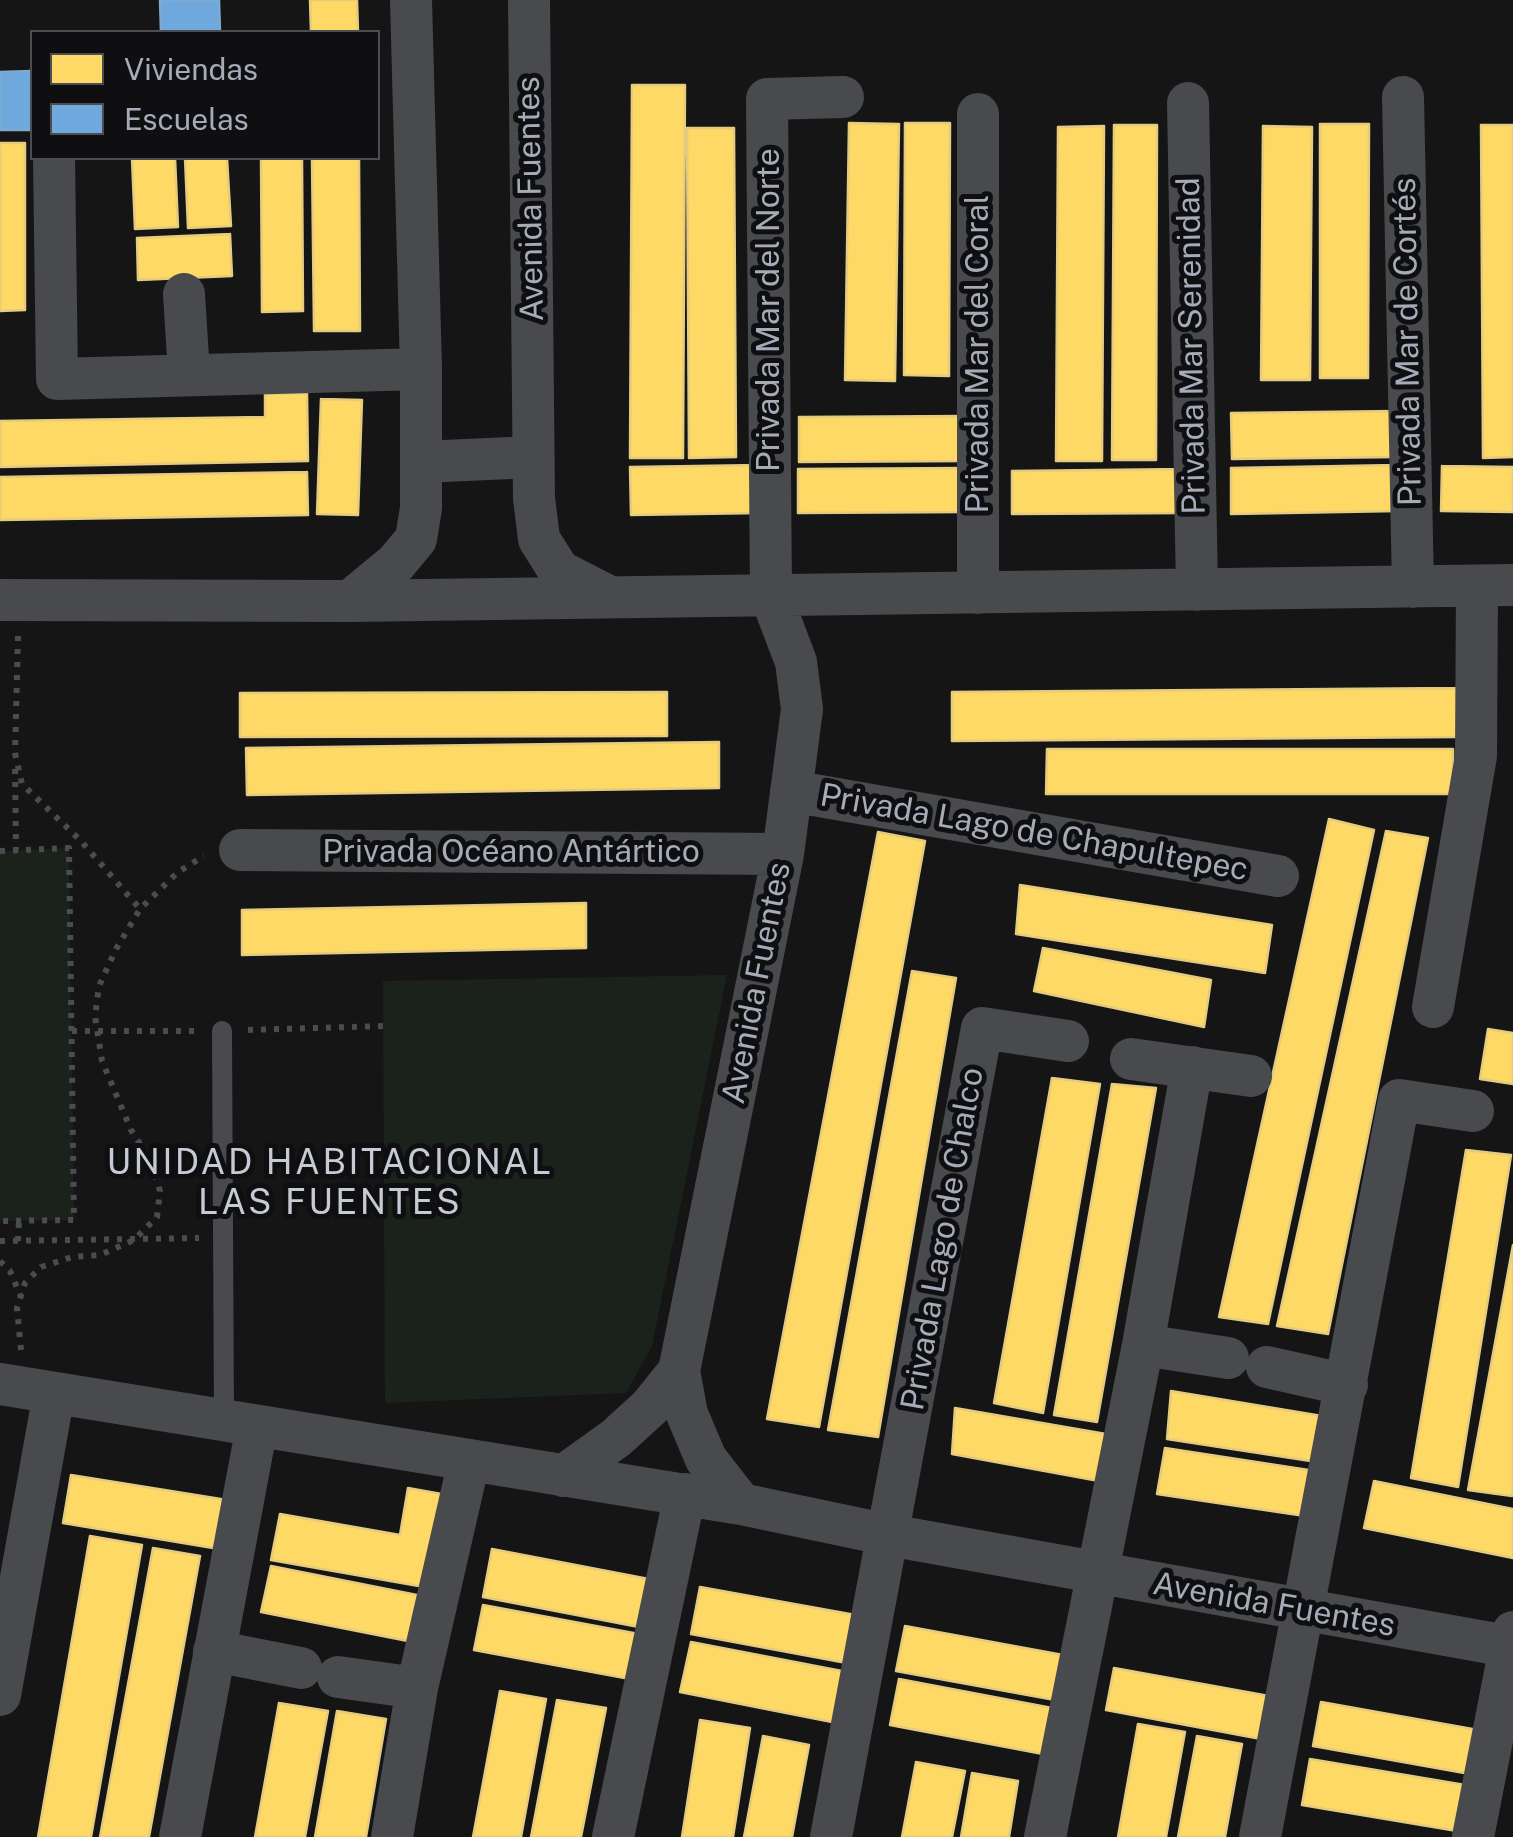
<!DOCTYPE html>
<html>
<head>
<meta charset="utf-8">
<style>
  body { margin:0 }
  #map { position:relative; width:1513px; height:1837px; overflow:hidden; background:#151515; font-family:"Public Sans",sans-serif }
  canvas { display:block }
  .legend { position:absolute; left:30px; top:30px; width:350px; height:130px; box-sizing:border-box; background:#0f0f11; border:2px solid #4b4d53; margin:0; padding:12px 18px; list-style:none; font-size:30px; color:#a5abb7 }
  .legend li { display:flex; align-items:center; gap:20px; height:50px }
  .legend b { width:50px; border:2px solid #4b4d53 }
</style>
</head>
<body>
<div id="map">
<canvas width="1513" height="1837"></canvas>
<ul class="legend">
<li><b style="height:28px;background:#ffd966"></b>Viviendas</li>
<li><b style="height:28px;background:#6fa8dc"></b>Escuelas</li>
</ul>
</div>
<script>
const g = document.querySelector('canvas').getContext('2d');
g.lineJoin = 'round';
function fill(path, color) {
  g.fillStyle = color;
  g.fill(path, 'evenodd');
}
function shape(rows) {
  const path = new Path2D();
  for (const r of rows) {
    path.moveTo(r[0], r[1]);
    for (let i = 2; i < r.length; i += 2) path.lineTo(r[i], r[i + 1]);
  }
  return path;
}
function trace(path, color, width, dash) {
  g.strokeStyle = color;
  g.lineWidth = width;
  g.lineCap = dash ? 'butt' : 'round';
  g.setLineDash(dash || []);
  g.stroke(path);
}
function write(font, color, halo, rows, align = 'center') {
  g.font = font + ' "Public Sans",sans-serif';
  g.lineWidth = 10;
  g.setLineDash([]);
  g.textBaseline = 'middle';
  g.strokeStyle = halo;
  g.fillStyle = color;
  for (const [text, x, y, turn = 0] of rows) {
    g.save();
    g.translate(x, y);
    g.rotate((+turn || 0) * Math.PI / 180);
    g.textAlign = isNaN(turn) ? turn : align;
    if (halo) g.strokeText(text, 0, 0);
    g.fillText(text, 0, 0);
    g.restore();
  }
}
const green = shape([
  [69,848,74,1220,0,1221,0,851],
  [727,975,652,1346,626,1393,385,1403,383,981]
]);
const homes = shape([
  [310,0,357,0,358,32,311,32,310,0],
  [632,85,685,85,683,458,630,458,632,85],
  [849,123,899,124,895,381,845,380,849,123],
  [905,123,950,123,949,376,904,375,905,123],
  [1320,124,1369,124,1368,378,1320,378,1320,124],
  [1114,125,1157,125,1156,460,1112,460,1114,125],
  [1481,125,1513,125,1513,457,1483,458,1481,125],
  [1104,126,1102,461,1056,461,1058,127,1104,126],
  [1263,126,1312,127,1310,380,1261,380,1263,126],
  [687,128,734,128,736,457,689,458,687,128],
  [0,143,25,143,25,310,0,311,0,143],
  [132,158,175,158,178,227,135,229,132,158],
  [185,158,227,158,231,226,188,228,185,158],
  [261,158,302,158,303,311,262,312,261,158],
  [312,158,359,158,360,331,314,331,312,158],
  [230,234,232,276,138,280,137,238,230,234],
  [307,393,308,461,0,467,0,421,265,417,265,394,307,393],
  [321,399,362,400,358,515,317,514,321,399],
  [1398,411,1398,457,1232,459,1231,413,1398,411],
  [966,416,966,461,799,462,799,417,966,416],
  [761,465,761,513,631,515,630,467,761,465],
  [1397,465,1398,511,1231,514,1231,468,1397,465],
  [1442,466,1513,467,1513,512,1441,511,1442,466],
  [966,468,966,512,798,513,798,469,966,468],
  [1185,469,1186,513,1012,514,1012,471,1185,469],
  [307,472,308,515,0,520,0,477,307,472],
  [1456,688,1457,737,952,741,952,692,1456,688],
  [667,692,667,736,240,737,240,693,667,692],
  [719,742,719,788,247,795,246,748,719,742],
  [1047,749,1453,749,1453,794,1046,794,1047,749],
  [1329,819,1374,830,1268,1324,1219,1317,1329,819],
  [1386,831,1428,838,1328,1334,1277,1326,1386,831],
  [878,832,925,841,819,1427,767,1419,878,832],
  [1020,885,1272,925,1265,973,1016,934,1020,885],
  [586,903,586,948,242,955,242,910,586,903],
  [1043,948,1211,980,1204,1027,1034,991,1043,948],
  [912,971,956,978,878,1437,828,1430,912,971],
  [1488,1029,1513,1033,1513,1084,1480,1079,1488,1029],
  [1052,1078,1100,1084,1043,1413,994,1403,1052,1078],
  [1112,1084,1156,1088,1097,1422,1054,1415,1112,1084],
  [1466,1150,1511,1155,1458,1487,1411,1478,1466,1150],
  [1513,1245,1513,1489,1512,1496,1468,1490,1513,1245],
  [1171,1391,1328,1417,1317,1462,1167,1439,1171,1391],
  [955,1408,1106,1434,1099,1481,952,1454,955,1408],
  [1165,1448,1315,1471,1305,1516,1157,1494,1165,1448],
  [71,1475,227,1500,219,1549,63,1523,71,1475],
  [1374,1481,1513,1509,1513,1558,1364,1528,1374,1481],
  [408,1488,447,1495,430,1588,271,1560,280,1514,400,1535,408,1488],
  [90,1536,142,1545,91,1837,38,1837,90,1536],
  [153,1548,200,1556,149,1837,100,1837,153,1548],
  [492,1549,654,1580,644,1628,483,1597,492,1549],
  [271,1566,427,1597,418,1643,261,1612,271,1566],
  [700,1587,861,1616,852,1664,691,1634,700,1587],
  [483,1605,639,1634,630,1679,474,1650,483,1605],
  [905,1626,1063,1655,1055,1700,896,1671,905,1626],
  [691,1642,847,1672,837,1723,680,1692,691,1642],
  [1114,1668,1269,1696,1261,1739,1106,1710,1114,1668],
  [899,1679,1052,1708,1043,1754,890,1725,899,1679],
  [500,1691,546,1699,521,1837,473,1837,500,1691],
  [557,1700,606,1708,581,1837,531,1837,557,1700],
  [1321,1702,1478,1730,1470,1774,1313,1746,1321,1702],
  [279,1703,328,1711,305,1837,255,1837,279,1703],
  [337,1711,386,1719,366,1837,315,1837,337,1711],
  [700,1720,750,1728,733,1837,682,1837,700,1720],
  [1138,1724,1185,1732,1166,1837,1118,1837,1138,1724],
  [763,1736,809,1745,792,1837,744,1837,763,1736],
  [1197,1736,1242,1744,1225,1837,1178,1837,1197,1736],
  [1310,1759,1471,1786,1463,1832,1302,1805,1310,1759],
  [916,1762,965,1771,952,1837,902,1837,916,1762],
  [972,1773,1018,1781,1009,1837,961,1837,972,1773]
]);
const schools = shape([
  [160,0,219,0,220,32,161,32,160,0],
  [32,71,32,130,0,130,0,72,32,71]
]);
const path = shape([
  [18,636,15,753,22,784,81,841,140,909],
  [15,769,16,850],
  [0,851,69,848,74,1220,0,1221],
  [248,1030,383,1026],
  [72,1031,196,1031],
  [0,1241,199,1238],
  [18,1241,19,1221],
  [0,1261,10,1271,21,1297],
  [21,1350,17,1308,25,1283,41,1267,72,1257,100,1255,134,1240,157,1217,160,1191,151,1161,131,1130,102,1061,95,1016,99,986,116,949,140,909,178,872,204,856]
]);
const service = shape([
  [222,1031,224,1421]
]);
const minor = shape([
  [529,0,534,498,539,539,559,571,608,596],
  [1403,97,1413,587],
  [1188,103,1197,590],
  [978,114,978,593],
  [54,158,57,379,421,369],
  [184,294,189,374],
  [421,462,533,457],
  [0,600,350,601,1513,585],
  [350,601,396,563,416,539,421,508,421,369,411,0],
  [791,791,1278,876],
  [240,850,783,854],
  [1433,1007,1476,756,1477,586],
  [1131,1059,1251,1076],
  [1143,1345,1228,1358],
  [1267,1367,1347,1385],
  [0,1384,741,1504,889,1535,1513,1647],
  [563,1476,616,1438,650,1407,679,1371],
  [741,1504,706,1459,687,1414,679,1371,783,854,802,709,796,662,771,596,767,99,843,97],
  [214,1651,301,1668],
  [338,1677,417,1688],
  [0,1695,54,1393],
  [180,1837,257,1426],
  [392,1837,417,1688,469,1461],
  [613,1837,685,1494],
  [831,1837,982,1028,1068,1041],
  [1045,1837,1143,1345,1192,1067],
  [1260,1837,1399,1100,1473,1111],
  [1473,1837,1513,1632]
]);
const streetNames = [
  ["Avenida Fuentes",531,199,-91],
  ["Privada Mar del Norte",769,310,-90],
  ["Privada Mar de Cortés",1408,342,-91],
  ["Privada Mar Serenidad",1192,346,-91],
  ["Privada Mar del Coral",978,354,-90],
  ["Privada Lago de Chapultepec",1034,833,10],
  ["Privada Océano Antártico",511,852],
  ["Avenida Fuentes",757,983,-79],
  ["Privada Lago de Chalco",943,1239,-80],
  ["Avenida Fuentes",1274,1605,10]
];
const neighbourhoodNames = [
  ["UNIDAD HABITACIONAL",330,1163],
  ["LAS FUENTES",330,1203]
];
fill(green, '#1b221c');
fill(homes, '#ffd966');
trace(homes, '#e4cb7e', 2.5);
fill(schools, '#6fa8dc');
trace(schools, '#7fa9d1', 2.5);
trace(path, '#4b4c50', 6, [5, 8]);
trace(service, '#494a4e', 20);
trace(minor, '#494a4e', 42);
write('32px', '#a5abb7', '#0f0f11', streetNames);
g.letterSpacing = '2.5px';
write('35px', '#c6cad3', '#0f0f11', neighbourhoodNames);
g.letterSpacing = '0px';
</script>
</body>
</html>
